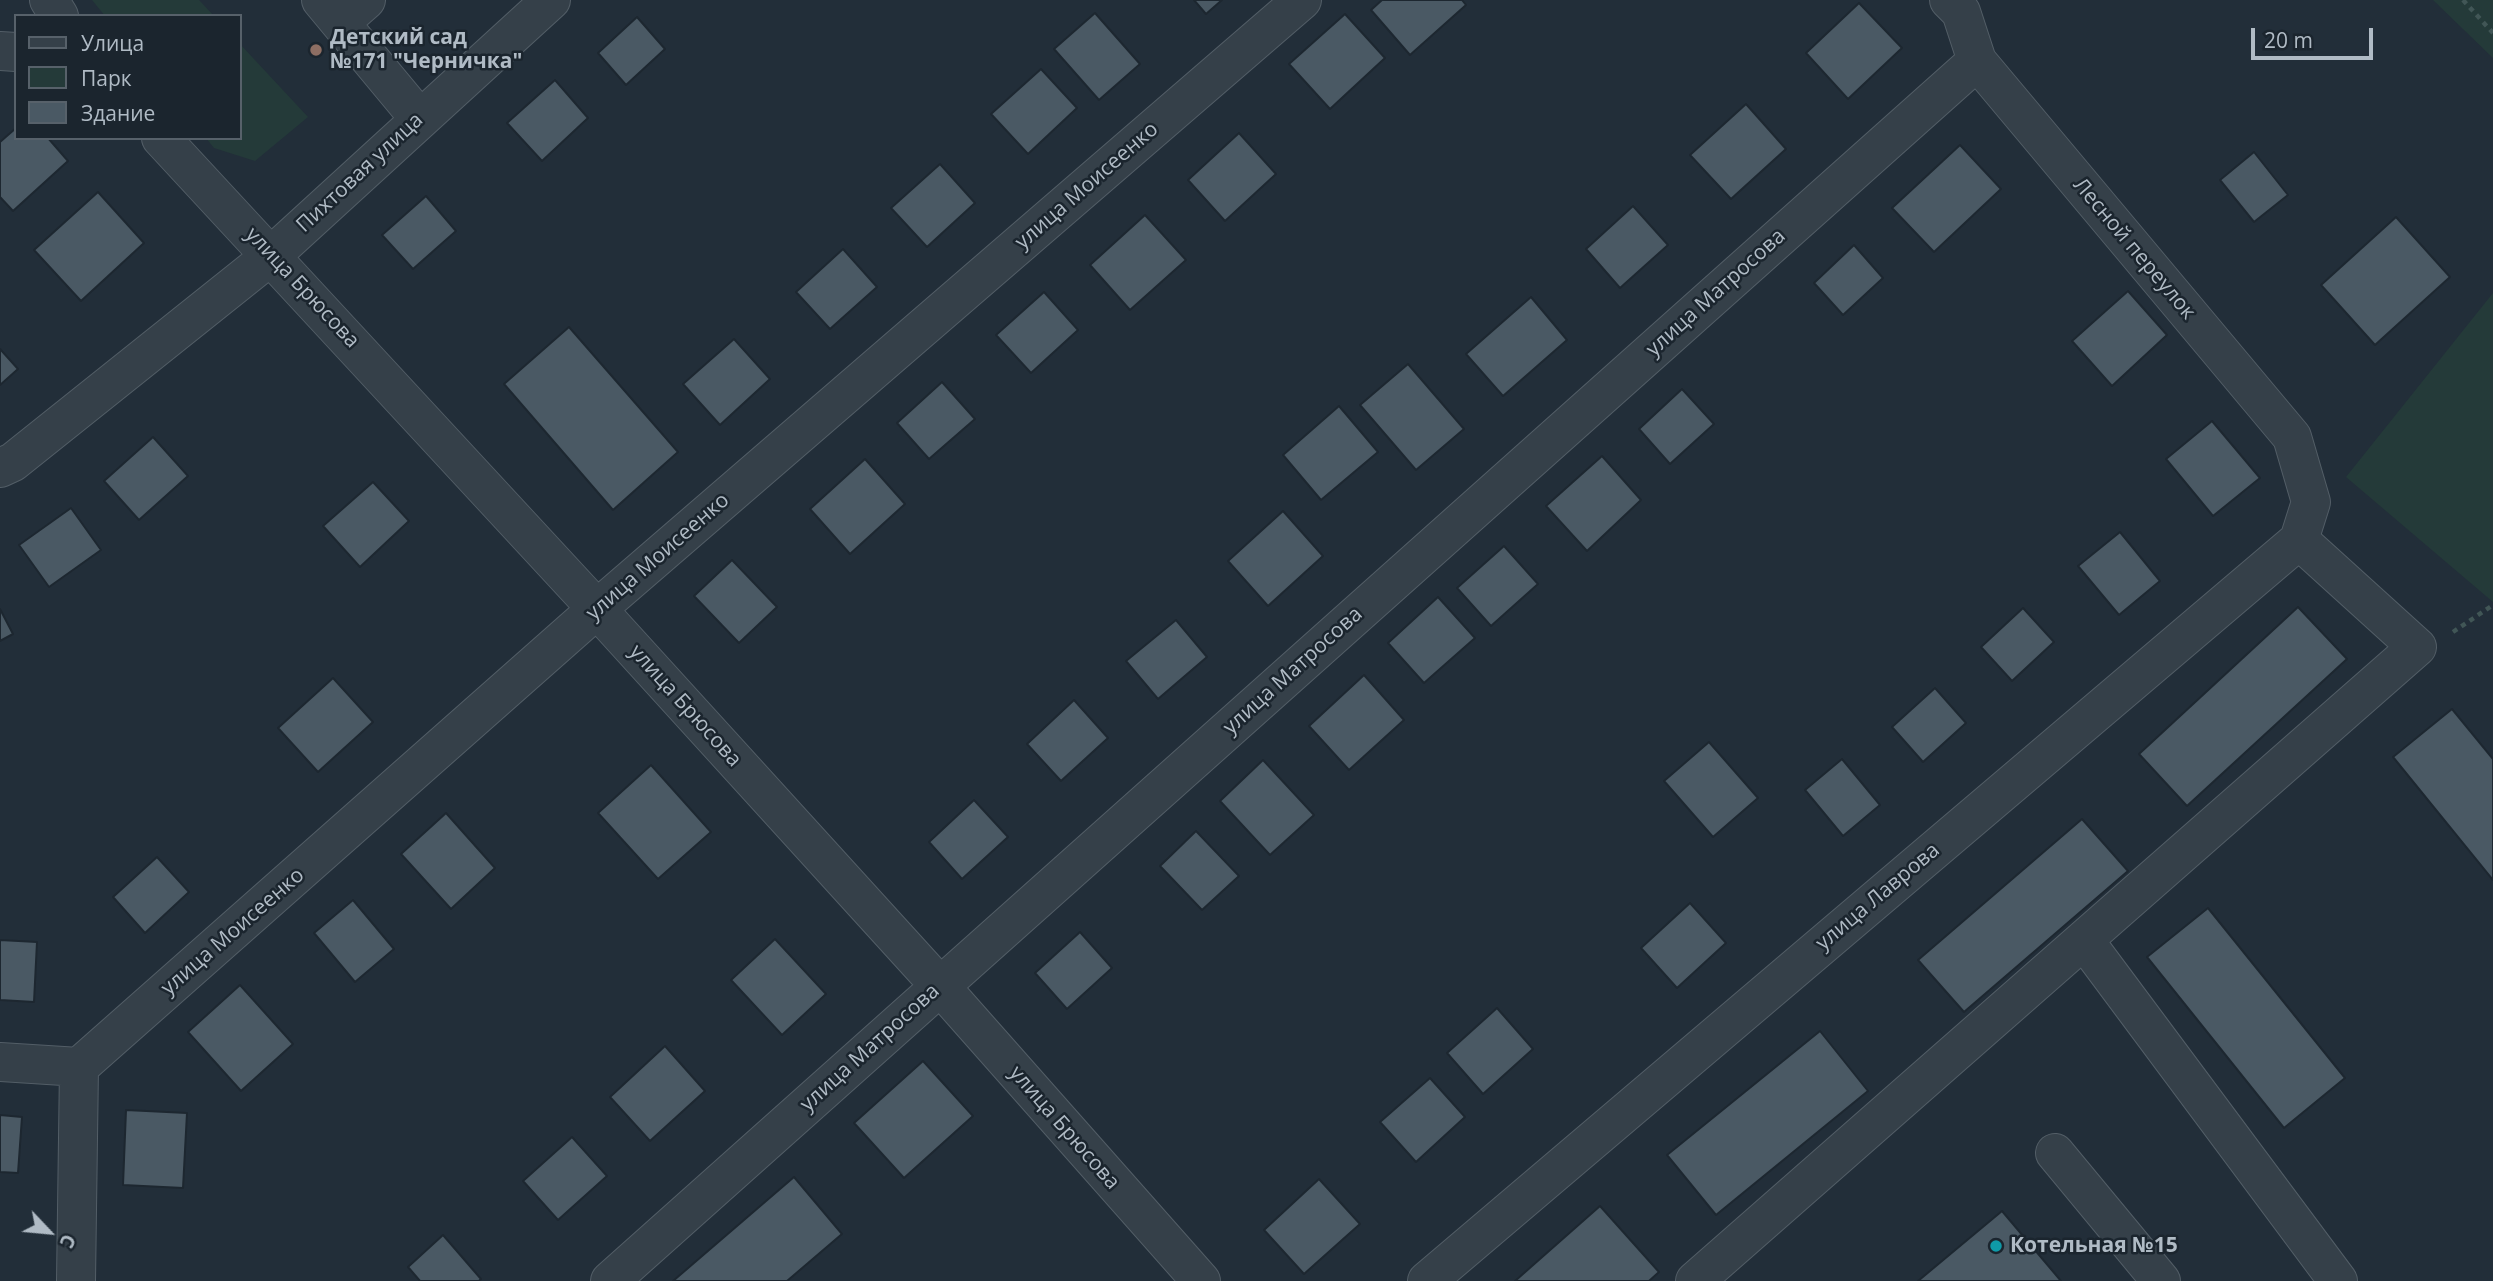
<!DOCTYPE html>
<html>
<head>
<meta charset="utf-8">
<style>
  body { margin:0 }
  #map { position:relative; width:2493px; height:1281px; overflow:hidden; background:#222e39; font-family:"Open Sans",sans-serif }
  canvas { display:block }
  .legend { position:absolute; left:14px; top:14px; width:228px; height:126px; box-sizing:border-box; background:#1b252e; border:2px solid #57616a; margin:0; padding:9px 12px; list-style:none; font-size:21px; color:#b0bbc5 }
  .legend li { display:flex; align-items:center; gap:14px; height:35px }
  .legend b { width:35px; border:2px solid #57616a }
  .north { position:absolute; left:14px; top:1197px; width:70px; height:70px; -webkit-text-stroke:5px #1b252e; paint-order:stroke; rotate:116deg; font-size:19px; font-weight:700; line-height:28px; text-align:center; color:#b0bbc5 }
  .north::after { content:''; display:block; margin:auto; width:24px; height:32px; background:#b0bbc5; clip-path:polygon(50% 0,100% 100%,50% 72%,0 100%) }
  .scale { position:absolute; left:2251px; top:28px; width:122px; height:32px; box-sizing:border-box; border:4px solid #b0bbc5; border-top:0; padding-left:9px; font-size:21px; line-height:24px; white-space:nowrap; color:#b0bbc5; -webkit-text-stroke:5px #1b252e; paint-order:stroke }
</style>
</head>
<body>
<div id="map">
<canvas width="2493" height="1281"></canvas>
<ul class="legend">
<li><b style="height:9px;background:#354049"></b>Улица</li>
<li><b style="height:19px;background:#243a39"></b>Парк</li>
<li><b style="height:19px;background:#4a5964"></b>Здание</li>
</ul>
<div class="north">С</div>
<div class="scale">20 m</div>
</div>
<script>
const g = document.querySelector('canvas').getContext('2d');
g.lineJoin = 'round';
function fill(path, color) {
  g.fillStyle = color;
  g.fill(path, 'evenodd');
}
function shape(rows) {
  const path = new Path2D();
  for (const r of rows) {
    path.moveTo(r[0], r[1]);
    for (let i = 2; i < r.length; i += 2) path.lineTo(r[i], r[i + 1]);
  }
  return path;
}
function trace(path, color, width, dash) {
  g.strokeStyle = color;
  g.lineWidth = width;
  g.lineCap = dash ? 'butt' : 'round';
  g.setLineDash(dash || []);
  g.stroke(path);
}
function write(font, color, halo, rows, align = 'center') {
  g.font = font + ' "Open Sans",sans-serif';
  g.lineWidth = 5;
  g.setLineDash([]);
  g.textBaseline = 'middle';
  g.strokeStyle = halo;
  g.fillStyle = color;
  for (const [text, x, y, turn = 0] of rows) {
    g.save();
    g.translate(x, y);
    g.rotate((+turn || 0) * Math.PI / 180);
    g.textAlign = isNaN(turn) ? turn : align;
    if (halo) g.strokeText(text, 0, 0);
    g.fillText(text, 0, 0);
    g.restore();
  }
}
const green = shape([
  [92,0,199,0,214,16,105,16],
  [2433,0,2493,0,2493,58],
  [240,44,308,117,255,161,214,148,206,138,240,138],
  [2493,293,2493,602,2346,477]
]);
const building = shape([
  [1194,0,1222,0,1206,14,1194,0],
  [1382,0,1462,0,1466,5,1410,55,1371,10,1382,0],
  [1859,3,1902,48,1848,99,1806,53,1859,3],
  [1095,13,1140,64,1099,100,1054,49,1095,13],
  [1345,14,1385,58,1330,109,1289,64,1345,14],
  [637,17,665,49,626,85,598,53,637,17],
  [1041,69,1077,108,1028,154,991,114,1041,69],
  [555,80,588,118,542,161,507,123,555,80],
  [1746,104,1786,149,1731,199,1690,155,1746,104],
  [16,128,16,138,48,138,68,161,13,211,0,197,0,142,16,128],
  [1239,133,1276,174,1225,221,1188,180,1239,133],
  [1960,145,2001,189,1934,252,1892,208,1960,145],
  [2254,152,2288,195,2254,222,2220,180,2254,152],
  [940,164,975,203,927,247,891,208,940,164],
  [98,192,144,243,81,301,34,250,98,192],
  [426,196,456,231,413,269,382,235,426,196],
  [1633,206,1668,245,1620,288,1586,249,1633,206],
  [1145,215,1186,260,1130,310,1090,265,1145,215],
  [2396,217,2450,277,2375,345,2321,285,2396,217],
  [1854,245,1883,278,1843,315,1814,283,1854,245],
  [843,249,877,287,830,329,796,292,843,249],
  [2128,291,2167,335,2112,386,2072,341,2128,291],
  [1044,292,1078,330,1031,373,996,335,1044,292],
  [1531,297,1567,340,1503,396,1466,354,1531,297],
  [569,327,678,452,613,510,504,384,569,327],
  [734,339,770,379,720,425,683,384,734,339],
  [0,349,18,369,0,385,0,349],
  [1408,364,1464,429,1416,470,1360,405,1408,364],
  [942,382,975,419,929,459,897,423,942,382],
  [1682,389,1714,424,1670,464,1639,429,1682,389],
  [1339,406,1378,452,1321,500,1283,455,1339,406],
  [2212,421,2260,478,2213,516,2166,459,2212,421],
  [153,437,188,476,139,520,104,481,153,437],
  [1602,456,1641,500,1587,551,1546,506,1602,456],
  [865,459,905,504,850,554,810,509,865,459],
  [373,482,409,521,360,567,323,526,373,482],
  [71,508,101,550,49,587,19,545,71,508],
  [1283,511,1323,556,1268,606,1228,561,1283,511],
  [2120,532,2160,581,2119,615,2078,566,2120,532],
  [1504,546,1538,584,1491,626,1457,588,1504,546],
  [732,560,777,607,739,643,694,596,732,560],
  [1438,597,1475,638,1424,683,1388,643,1438,597],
  [2298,607,2347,659,2187,806,2139,754,2298,607],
  [2023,608,2054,642,2012,681,1981,647,2023,608],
  [0,609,13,634,0,641,0,609],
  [1176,620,1207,657,1158,699,1126,661,1176,620],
  [1364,675,1404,720,1349,770,1309,726,1364,675],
  [333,678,373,722,318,772,278,728,333,678],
  [1935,688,1966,723,1923,762,1892,727,1935,688],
  [1074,700,1108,738,1061,781,1027,744,1074,700],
  [2452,709,2493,759,2493,880,2393,757,2452,709],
  [1709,742,1758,798,1713,837,1664,781,1709,742],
  [1842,759,1880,805,1843,836,1805,790,1842,759],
  [1263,760,1314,815,1270,855,1220,801,1263,760],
  [651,765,711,832,658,879,598,813,651,765],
  [974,800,1008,837,962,879,929,842,974,800],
  [446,813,495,868,451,909,401,854,446,813],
  [2082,819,2128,871,1964,1012,1918,960,2082,819],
  [1196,831,1239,876,1202,910,1160,866,1196,831],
  [157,857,189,892,145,933,113,897,157,857],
  [353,900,394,949,355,982,314,933,353,900],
  [1690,903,1726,943,1677,988,1641,948,1690,903],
  [2208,908,2345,1078,2284,1128,2147,957,2208,908],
  [1080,932,1112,968,1067,1009,1035,973,1080,932],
  [775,939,826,994,782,1035,731,980,775,939],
  [0,940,37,942,34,1002,0,1000,0,940],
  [240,985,293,1044,241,1091,188,1032,240,985],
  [1497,1008,1533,1049,1483,1094,1447,1053,1497,1008],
  [1820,1031,1868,1091,1716,1215,1667,1155,1820,1031],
  [665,1046,705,1091,650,1141,610,1097,665,1046],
  [923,1061,973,1116,904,1178,854,1123,923,1061],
  [1430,1078,1465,1117,1416,1162,1380,1122,1430,1078],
  [126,1110,187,1113,183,1188,123,1185,126,1110],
  [0,1115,22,1117,18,1173,0,1172,0,1115],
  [572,1137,607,1176,558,1220,523,1181,572,1137],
  [794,1177,842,1234,787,1281,673,1281,794,1177],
  [1319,1179,1360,1224,1304,1274,1264,1230,1319,1179],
  [1600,1206,1659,1272,1649,1281,1515,1281,1600,1206],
  [2002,1211,2061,1281,1918,1281,2002,1211],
  [443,1235,481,1279,479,1281,420,1281,408,1267,443,1235]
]);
const path = shape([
  [2463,0,2493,33],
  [2453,632,2493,605]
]);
const minor = shape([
  [49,0,59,16],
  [321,0,419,118],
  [341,22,366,0],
  [0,51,16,52],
  [161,138,597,609,940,986,1201,1281],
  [0,468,13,462,272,255,551,0],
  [2084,940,2338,1281],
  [0,1062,79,1067,597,609,1302,0],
  [2055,1153,2161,1281],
  [76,1281,79,1067],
  [610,1281,1977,61],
  [1427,1281,2299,540,2311,502,2292,437,1977,61,1961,12,1949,0],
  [1695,1281,2417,647,2299,540]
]);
const markers = [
  [316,50,7,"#8d6e63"],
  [1996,1246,7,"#0f9aa8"]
];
const poiNames = [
  ["Детский сад",330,38],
  ["№171 \"Черничка\"",330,62],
  ["Котельная №15",2010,1246]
];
const streetNames = [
  ["Пихтовая улица",360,173,-43],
  ["улица Моисеенко",1087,186,-41],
  ["Лесной переулок",2134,249,50],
  ["улица Брюсова",302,288,47],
  ["улица Матросова",1716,293,-42],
  ["улица Моисеенко",658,557,-41],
  ["улица Матросова",1293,671,-42],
  ["улица Брюсова",685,706,48],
  ["улица Лаврова",1878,897,-40],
  ["улица Моисеенко",233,932,-41],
  ["улица Матросова",870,1048,-42],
  ["улица Брюсова",1064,1128,49]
];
fill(green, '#243a39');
fill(building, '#4a5964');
trace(building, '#1d2730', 2);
trace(minor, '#535e67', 40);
trace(path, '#415656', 4.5, [5, 5]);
trace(minor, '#354049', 38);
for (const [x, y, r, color] of markers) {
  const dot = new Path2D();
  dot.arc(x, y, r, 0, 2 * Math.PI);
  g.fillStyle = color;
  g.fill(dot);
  trace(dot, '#1b252e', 2.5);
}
write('bold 21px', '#b0bbc5', '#1b252e', poiNames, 'left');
write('21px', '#b0bbc5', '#1b252e', streetNames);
</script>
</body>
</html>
